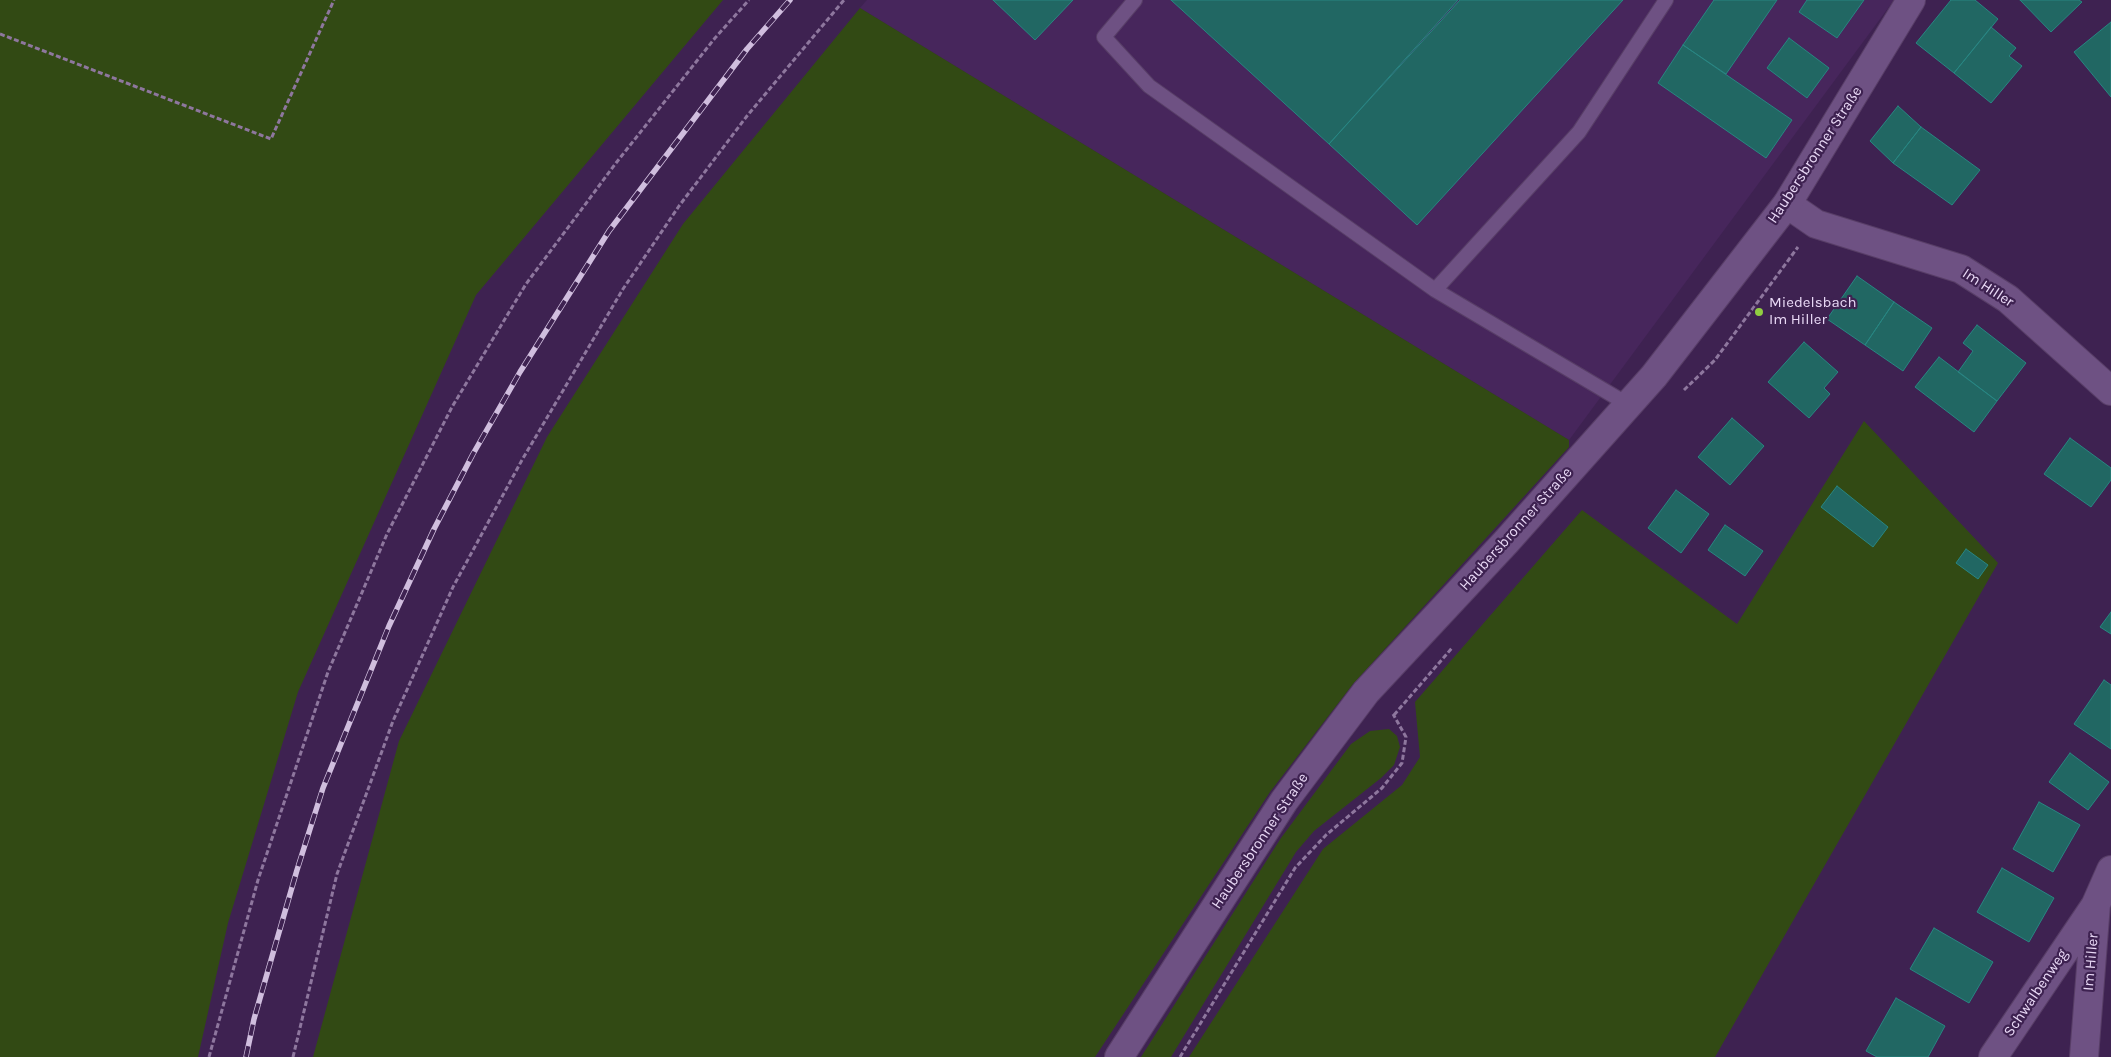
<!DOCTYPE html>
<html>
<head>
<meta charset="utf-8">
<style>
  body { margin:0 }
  canvas { display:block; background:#3e2251 }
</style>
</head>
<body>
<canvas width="2111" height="1057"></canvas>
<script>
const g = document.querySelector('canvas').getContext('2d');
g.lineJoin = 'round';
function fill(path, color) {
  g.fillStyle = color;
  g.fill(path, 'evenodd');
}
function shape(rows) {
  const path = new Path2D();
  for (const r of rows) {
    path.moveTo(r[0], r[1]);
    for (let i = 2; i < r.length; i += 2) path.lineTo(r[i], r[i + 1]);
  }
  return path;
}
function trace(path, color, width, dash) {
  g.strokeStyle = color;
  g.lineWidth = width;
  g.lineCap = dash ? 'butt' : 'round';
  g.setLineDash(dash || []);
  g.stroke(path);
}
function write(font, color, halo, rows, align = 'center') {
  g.font = font + ' Karla,sans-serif';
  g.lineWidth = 4.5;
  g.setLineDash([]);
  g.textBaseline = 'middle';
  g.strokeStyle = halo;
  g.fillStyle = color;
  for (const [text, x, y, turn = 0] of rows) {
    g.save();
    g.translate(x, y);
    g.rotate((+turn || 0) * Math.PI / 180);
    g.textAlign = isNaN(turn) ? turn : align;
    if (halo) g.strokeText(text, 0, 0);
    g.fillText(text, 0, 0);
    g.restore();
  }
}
const built = shape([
  [867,0,1894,0,1569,440,860,8]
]);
const green = shape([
  [0,0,723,0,476,295,298,692,228,923,198,1057,0,1057],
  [860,8,1569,440,1569,447,1353,684,1270,792,1095,1057,313,1057,399,741,547,437,683,224],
  [1864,421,1998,563,1715,1057,1189,1057,1323,849,1402,785,1420,757,1415,702,1582,510,1737,624],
  [1389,729,1397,736,1400,747,1394,765,1381,778,1314,831,1296,852,1171,1057,1141,1057,1281,838,1351,744,1370,731]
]);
const building = shape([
  [993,0,1073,0,1035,40,993,0],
  [1171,0,1458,0,1329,144,1171,0],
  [1460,0,1623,0,1417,225,1329,144,1460,0],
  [1714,0,1777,0,1726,74,1683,45,1714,0],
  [1807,0,1864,0,1837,38,1799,12,1807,0],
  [1951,0,1975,0,1998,19,1954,73,1916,43,1951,0],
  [2020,0,2079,0,2082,2,2051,32,2020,0],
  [2111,22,2111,97,2074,52,2111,22],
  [1991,27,2016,48,2009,56,2022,66,1991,103,1954,73,1991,27],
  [1789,38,1829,68,1807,98,1767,68,1789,38],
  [1683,45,1792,120,1766,158,1658,83,1683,45],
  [1898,106,1921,127,1893,163,1870,141,1898,106],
  [1921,127,1980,170,1952,205,1893,163,1921,127],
  [1857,276,1894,302,1865,345,1827,319,1857,276],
  [1894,302,1932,328,1903,371,1865,345,1894,302],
  [1977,325,2026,363,1997,401,1958,372,1973,351,1963,343,1977,325],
  [1804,342,1838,372,1824,388,1830,394,1809,418,1768,382,1804,342],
  [1939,357,1997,401,1974,432,1915,387,1939,357],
  [1732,418,1764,446,1730,485,1698,457,1732,418],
  [2070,438,2111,468,2111,480,2091,507,2044,474,2070,438],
  [1837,486,1888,527,1873,547,1821,507,1837,486],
  [1676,490,1709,514,1681,553,1648,528,1676,490],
  [1725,525,1763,551,1745,576,1708,550,1725,525],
  [1966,549,1988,565,1978,579,1956,563,1966,549],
  [2111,612,2111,634,2100,627,2111,612],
  [2104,680,2111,685,2111,749,2074,724,2104,680],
  [2070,753,2109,782,2088,810,2049,782,2070,753],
  [2039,802,2080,825,2053,872,2013,849,2039,802],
  [2002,868,2054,898,2029,942,1977,912,2002,868],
  [1934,928,1993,962,1969,1003,1910,969,1934,928],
  [1896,998,1945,1026,1928,1057,1877,1057,1866,1051,1896,998]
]);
const path = shape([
  [0,34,271,139,334,0],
  [1684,390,1715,360,1798,247],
  [1394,715,1452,648],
  [209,1057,258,880,328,672,387,534,452,407,526,284,616,163,715,38,749,0],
  [293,1057,337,874,393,721,453,587,522,460,623,289,679,206,747,116,844,0],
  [1180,1057,1295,868,1326,835,1382,788,1402,763,1406,737,1393,714]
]);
const service = shape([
  [1135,0,1104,37,1149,86,1435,290,1629,405],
  [1435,290,1579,132,1666,0]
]);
const minor = shape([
  [1787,204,1816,224,1961,269,2008,299,2111,391],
  [1993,1057,2095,906],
  [2084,1057,2096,904,2111,870]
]);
const secondary = shape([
  [1119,1057,1284,801,1366,692,1506,542,1654,376,1787,204,1911,0]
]);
const rail = shape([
  [246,1057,254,1019,297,870,323,788,389,626,434,529,473,454,520,372,609,231,747,49,790,0]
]);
const markers = [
  [1759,312,5,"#90cd41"]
];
const streetNames = [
  ["Haubersbronner Straße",1815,155,-57],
  ["Im Hiller",1988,288,33],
  ["Haubersbronner Straße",1516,529,-48],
  ["Haubersbronner Straße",1260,841,-56],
  ["Im Hiller",2091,962,-85],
  ["Schwalbenweg",2036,993,-56]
];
const poiNames = [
  ["Miedelsbach",1769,303],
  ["Im Hiller",1769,320]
];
fill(built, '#47265c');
fill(green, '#324a14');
fill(building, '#216763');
trace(building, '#288682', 1);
trace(service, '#583e67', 16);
trace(minor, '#583e67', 30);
trace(secondary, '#583e67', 30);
trace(path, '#8e779e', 3, [5, 2.5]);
trace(service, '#6e5183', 14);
trace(minor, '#6e5183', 28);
trace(secondary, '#6e5183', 28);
trace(rail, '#d0bede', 5.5);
trace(rail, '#3e2251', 4, [11]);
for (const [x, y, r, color] of markers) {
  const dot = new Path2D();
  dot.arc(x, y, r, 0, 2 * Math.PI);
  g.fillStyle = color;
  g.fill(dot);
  trace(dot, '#3e2251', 2);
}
write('15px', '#e9d9f6', '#3e2251', streetNames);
write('15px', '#e9d9f6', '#3e2251', poiNames, 'left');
</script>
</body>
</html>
